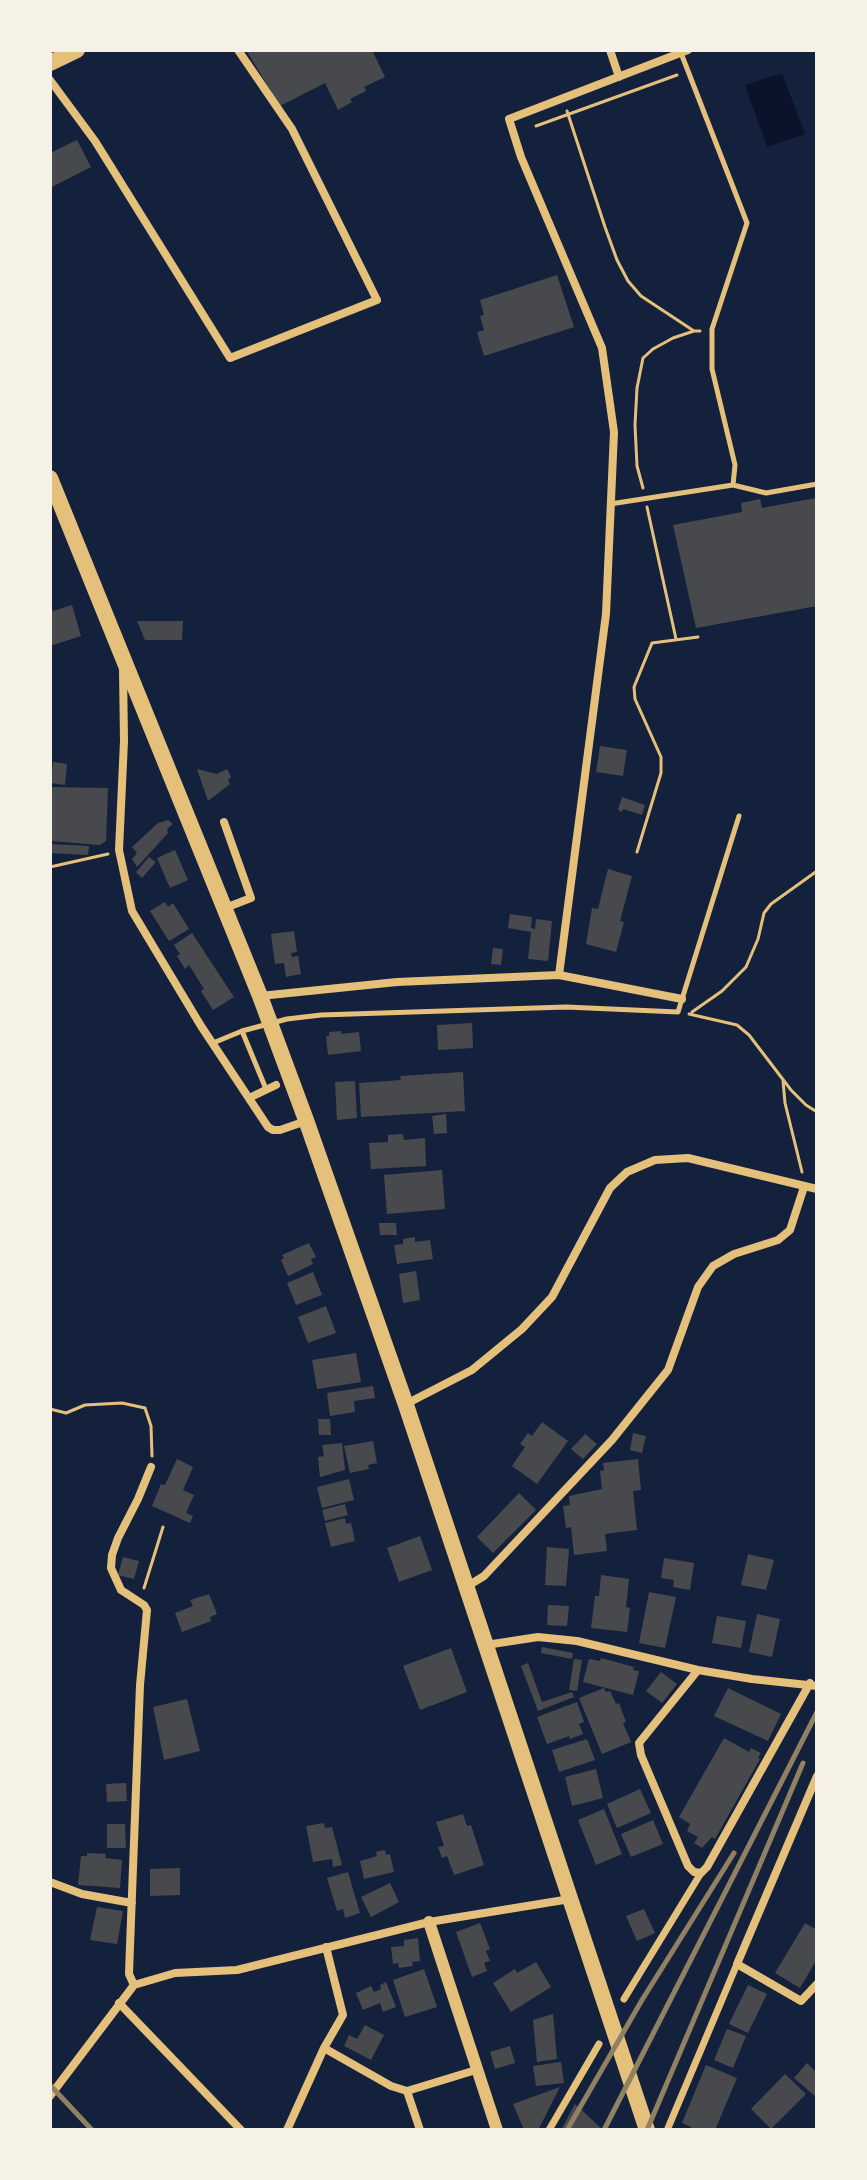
<!DOCTYPE html>
<html>
<head>
<meta charset="utf-8">
<style>
  body { margin:0 }
  #map { position:relative; width:867px; height:2180px; overflow:hidden; background:#14213d; font-family:"Asap Condensed",sans-serif }
  canvas { display:block }
  .frame { position:absolute; inset:0; border:52px solid #f6f1e7; pointer-events:none }
</style>
</head>
<body>
<div id="map">
<canvas width="867" height="2180"></canvas>
<div class="frame"></div>
</div>
<script>
const g = document.querySelector('canvas').getContext('2d');
g.lineJoin = 'round';
function fill(path, color) {
  g.fillStyle = color;
  g.fill(path, 'evenodd');
}
function shape(rows) {
  const path = new Path2D();
  for (const r of rows) {
    path.moveTo(r[0], r[1]);
    for (let i = 2; i < r.length; i += 2) path.lineTo(r[i], r[i + 1]);
  }
  return path;
}
function trace(path, color, width, dash) {
  g.strokeStyle = color;
  g.lineWidth = width;
  g.lineCap = dash ? 'butt' : 'round';
  g.setLineDash(dash || []);
  g.stroke(path);
}
const water = shape([
  [782,73,805,134,767,147,745,85]
]);
const building = shape([
  [246,50,372,50,385,77,364,87,366,91,350,99,352,102,338,110,325,83,280,106],
  [77,140,91,167,50,188,50,153],
  [557,275,574,327,484,356,477,332,484,330,480,316,484,315,480,300],
  [816,498,817,606,696,628,673,525,742,512,741,503,760,499,762,508],
  [50,604,53,611,72,605,81,636,50,646],
  [137,621,183,621,182,640,145,640],
  [600,746,627,750,623,776,596,772],
  [53,762,67,764,65,785,51,783],
  [197,769,217,774,227,769,231,777,228,780,230,784,208,801],
  [52,787,108,788,106,841,100,845,50,841],
  [622,797,645,805,642,815,623,809,622,812,618,810],
  [168,820,173,824,167,829,168,833,137,867,132,859,137,853,132,847,158,823],
  [51,844,89,846,88,855,50,853],
  [175,850,188,880,170,888,157,858],
  [149,857,156,862,142,878,136,872],
  [608,869,632,876,620,921,624,922,616,952,586,944,592,908,598,909],
  [165,902,168,907,173,903,189,929,169,941,150,911],
  [510,914,532,917,531,928,535,929,536,919,552,921,548,961,528,959,531,932,508,928],
  [294,931,297,952,291,953,292,957,298,956,301,974,286,977,284,963,275,964,271,934],
  [192,933,234,997,213,1010,201,991,204,989,189,965,185,969,177,956,180,954,174,945],
  [493,948,503,949,501,965,491,964],
  [472,1023,473,1048,438,1050,437,1025],
  [341,1031,341,1034,359,1032,361,1051,328,1055,326,1036,329,1036,329,1032],
  [463,1072,465,1111,361,1117,359,1083,401,1080,400,1076],
  [355,1081,357,1118,337,1120,335,1082],
  [446,1114,447,1133,434,1134,432,1116],
  [403,1134,404,1140,425,1138,426,1166,371,1169,369,1143,388,1142,388,1135],
  [442,1170,445,1209,387,1214,384,1175],
  [379,1223,396,1223,397,1235,380,1235],
  [415,1237,415,1242,430,1240,433,1259,397,1264,394,1245,403,1244,403,1239],
  [309,1243,316,1257,311,1259,313,1264,288,1276,281,1260,284,1258,282,1255],
  [416,1271,420,1300,403,1303,399,1274],
  [313,1272,322,1295,296,1305,287,1283],
  [326,1306,336,1333,308,1343,298,1317],
  [356,1353,361,1382,317,1389,312,1360],
  [373,1386,375,1398,354,1401,355,1412,330,1416,327,1393],
  [318,1419,330,1419,331,1435,319,1435],
  [542,1422,568,1441,537,1484,512,1466,525,1447,520,1444,528,1433,532,1436],
  [633,1433,646,1436,642,1453,630,1450],
  [585,1434,597,1444,583,1459,571,1449],
  [373,1441,377,1463,368,1465,369,1469,350,1473,344,1446],
  [342,1443,345,1470,320,1477,318,1457,324,1456,322,1445],
  [177,1459,193,1467,183,1490,194,1495,186,1513,193,1516,190,1523,152,1506,161,1484,165,1485],
  [638,1459,641,1490,633,1491,637,1530,605,1534,607,1551,574,1555,571,1527,566,1528,563,1506,570,1505,569,1496,602,1489,600,1471,604,1470,603,1463],
  [349,1479,354,1500,322,1508,317,1487],
  [519,1493,536,1510,493,1553,477,1537],
  [345,1504,348,1515,325,1521,322,1510],
  [345,1518,346,1524,351,1523,355,1541,331,1547,325,1523],
  [420,1536,432,1570,399,1582,387,1548],
  [547,1547,569,1549,566,1586,545,1585],
  [748,1554,774,1560,766,1590,741,1585],
  [123,1557,139,1561,134,1579,118,1575],
  [664,1558,694,1563,690,1590,673,1587,674,1580,661,1578],
  [601,1575,629,1579,626,1607,630,1608,627,1632,591,1628,595,1596,599,1596],
  [649,1592,676,1597,665,1648,639,1643],
  [209,1594,217,1614,210,1617,211,1621,182,1632,175,1613,193,1606,190,1600],
  [548,1605,569,1606,567,1626,547,1625],
  [757,1614,780,1619,772,1657,749,1652],
  [717,1616,746,1621,741,1648,712,1643],
  [542,1647,573,1653,572,1659,541,1653],
  [451,1648,467,1692,420,1710,403,1666],
  [601,1658,634,1667,633,1670,639,1671,633,1695,583,1682,589,1659,600,1661],
  [574,1659,582,1660,577,1691,569,1690],
  [528,1663,542,1702,572,1692,574,1697,538,1711,521,1666],
  [661,1672,677,1684,662,1703,646,1691],
  [604,1688,606,1692,610,1691,616,1704,619,1703,626,1722,623,1723,631,1742,602,1754,579,1698],
  [728,1688,781,1714,768,1741,714,1716],
  [187,1699,200,1751,164,1760,153,1707],
  [577,1702,584,1722,579,1724,583,1734,570,1739,569,1736,547,1744,537,1717],
  [724,1738,749,1752,751,1748,761,1753,758,1758,760,1759,715,1839,712,1837,702,1848,694,1843,698,1837,687,1831,690,1824,679,1817],
  [587,1739,595,1760,559,1772,552,1750],
  [596,1769,603,1798,572,1806,565,1777],
  [126,1783,127,1801,107,1802,106,1784],
  [640,1789,651,1813,617,1828,607,1804],
  [604,1809,622,1854,596,1865,578,1820],
  [463,1814,467,1826,471,1825,484,1865,454,1875,447,1856,442,1858,438,1847,444,1846,436,1822],
  [653,1820,663,1844,631,1857,621,1834],
  [324,1823,325,1828,332,1827,342,1865,333,1867,332,1859,313,1862,306,1826],
  [107,1824,125,1824,126,1848,107,1848],
  [385,1850,386,1855,390,1854,394,1872,364,1879,360,1861,377,1856,376,1852],
  [87,1853,106,1854,105,1858,122,1860,120,1888,78,1885,81,1856,87,1856],
  [180,1868,180,1895,150,1896,150,1869],
  [348,1872,360,1913,345,1918,343,1909,337,1911,327,1878],
  [390,1883,399,1902,371,1917,361,1897],
  [97,1907,123,1911,117,1944,90,1940],
  [644,1909,655,1933,637,1941,626,1916],
  [480,1923,490,1949,486,1951,490,1961,484,1963,487,1971,472,1977,456,1932],
  [805,1923,817,1930,817,1959,800,1988,775,1973],
  [418,1938,420,1961,412,1962,413,1966,399,1968,398,1963,393,1964,391,1947,404,1946,404,1940],
  [536,1962,551,1987,511,2012,493,1983,515,1969,517,1973],
  [424,1969,437,2007,405,2017,393,1980],
  [386,1982,396,2007,383,2012,380,2003,363,2010,356,1993,371,1986,374,1992,381,1989,380,1985],
  [748,1985,767,1994,748,2033,729,2024],
  [553,2014,557,2059,537,2062,533,2020],
  [365,2025,384,2035,371,2060,344,2046,349,2035,357,2039],
  [727,2029,746,2036,733,2068,714,2060],
  [510,2046,515,2063,495,2069,490,2052],
  [561,2062,564,2083,536,2086,533,2066],
  [807,2063,815,2071,817,2069,817,2098,794,2078],
  [706,2065,737,2078,715,2130,690,2130,691,2127,682,2123],
  [785,2074,806,2094,771,2129,751,2109],
  [560,2087,538,2130,524,2130,513,2104],
  [575,2104,603,2130,561,2130]
]);
const path = shape([
  [567,111,605,227,617,260,628,281,641,296,694,331],
  [536,126,677,75],
  [643,488,637,466,635,425,637,388,643,358,653,349,673,338,694,331,700,331],
  [647,507,676,639],
  [637,852,661,773,661,757,635,699,634,687,652,643,698,637],
  [50,867,108,854],
  [692,1012,722,991,746,967,758,939,764,913,771,904,817,871],
  [689,1014,737,1025,749,1035,791,1090,806,1105,817,1112],
  [783,1081,785,1103,802,1172],
  [50,1409,66,1413,85,1405,122,1403,145,1408,151,1426,152,1456],
  [144,1588,163,1527]
]);
const service = shape([
  [681,53,747,223,712,329,712,369,735,465,733,485],
  [610,504,733,485,766,493,817,484],
  [242,1031,287,1019,321,1015,566,1007,678,1012,739,816],
  [213,1043,242,1031,266,1089]
]);
const pedestrian = shape([
  [624,1999,701,1873],
  [668,2128,737,1964],
  [549,2130,599,2044]
]);
const minor = shape([
  [610,50,619,77],
  [50,80,95,141,230,358,377,300,292,129,238,50],
  [123,670,124,741,119,850,132,911,201,1026,268,1127,273,1130,280,1130,306,1121],
  [224,822,251,898,225,908],
  [559,975,606,614,614,432,602,348,521,157,509,119,688,50],
  [260,996,397,982,559,975,682,999],
  [249,1098,276,1085],
  [406,1404,472,1370,522,1329,552,1297,610,1188,627,1172,655,1160,688,1158,817,1189],
  [466,1587,484,1576,612,1440,668,1370,698,1287,713,1266,734,1254,778,1240,790,1230,804,1187],
  [486,1645,538,1637,577,1641,698,1670,752,1679,817,1686],
  [698,1670,639,1743,641,1755,688,1866,694,1872,701,1873,707,1867,810,1683],
  [817,1776,737,1964,801,2001,817,1984],
  [50,1882,82,1894,132,1903],
  [134,1985,129,1974,130,1946,140,1685,147,1610,144,1605,121,1590,111,1568,112,1555,118,1538,138,1499,151,1467],
  [119,2003,241,2130],
  [324,2048,391,2086,407,2091,420,2130],
  [407,2091,476,2070],
  [50,2096,134,1985,175,1973,237,1970,429,1922,570,1899],
  [287,2130,324,2048,343,2015,326,1947]
]);
const tertiary = shape([
  [429,1922,497,2130]
]);
const primary = shape([
  [50,478,260,996,306,1120,406,1405,647,2130]
]);
const trunk = shape([
  [50,63,77,50]
]);
const rail = shape([
  [50,2085,92,2130],
  [567,2130,642,2000,734,1853],
  [604,2130,817,1712],
  [647,2130,803,1763]
]);
fill(water, '#0b132b');
fill(building, '#48494c');
trace(path, '#e5c07b', 3);
trace(service, '#e5c07b', 5);
trace(pedestrian, '#e5c07b', 7);
trace(minor, '#e5c07b', 8);
trace(tertiary, '#e5c07b', 12);
trace(primary, '#e5c07b', 16);
trace(trunk, '#e5c07b', 16);
trace(rail, '#918062', 5);
</script>
</body>
</html>
